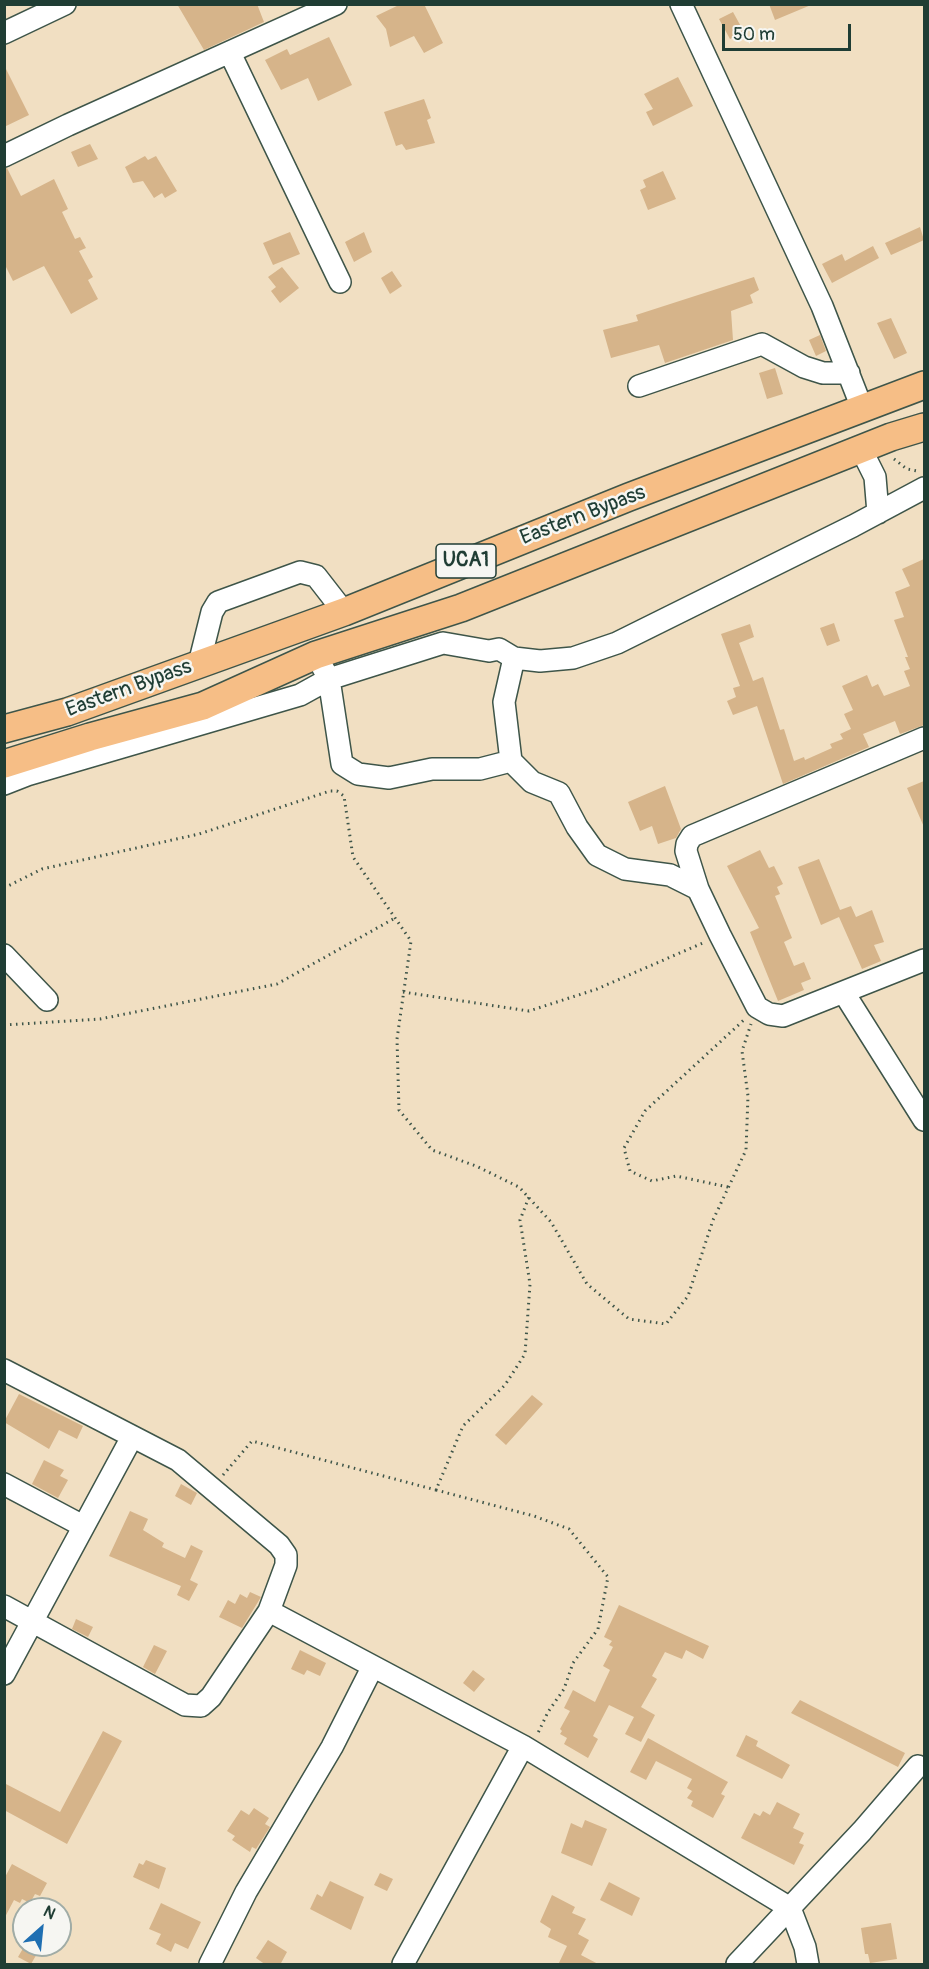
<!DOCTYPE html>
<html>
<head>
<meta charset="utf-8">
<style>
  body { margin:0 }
  #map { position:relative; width:929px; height:1969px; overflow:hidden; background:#f1dfc2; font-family:Pangolin,sans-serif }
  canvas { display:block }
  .frame { position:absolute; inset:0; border:6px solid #1f3d34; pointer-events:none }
  .north { position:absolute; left:12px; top:1897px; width:60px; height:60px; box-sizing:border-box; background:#f6f6f2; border:2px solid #a0aca6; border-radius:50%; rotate:27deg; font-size:16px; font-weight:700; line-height:24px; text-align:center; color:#1f3d34 }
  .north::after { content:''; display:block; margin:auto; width:21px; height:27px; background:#1f6fb2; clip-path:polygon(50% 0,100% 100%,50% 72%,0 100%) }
  .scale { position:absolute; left:722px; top:24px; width:129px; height:27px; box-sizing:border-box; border:3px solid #1f3d34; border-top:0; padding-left:8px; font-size:18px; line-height:21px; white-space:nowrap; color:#1f3d34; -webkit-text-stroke:4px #f6f6f2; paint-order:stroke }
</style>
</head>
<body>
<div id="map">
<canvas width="929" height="1969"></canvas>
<div class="frame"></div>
<div class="north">N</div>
<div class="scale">50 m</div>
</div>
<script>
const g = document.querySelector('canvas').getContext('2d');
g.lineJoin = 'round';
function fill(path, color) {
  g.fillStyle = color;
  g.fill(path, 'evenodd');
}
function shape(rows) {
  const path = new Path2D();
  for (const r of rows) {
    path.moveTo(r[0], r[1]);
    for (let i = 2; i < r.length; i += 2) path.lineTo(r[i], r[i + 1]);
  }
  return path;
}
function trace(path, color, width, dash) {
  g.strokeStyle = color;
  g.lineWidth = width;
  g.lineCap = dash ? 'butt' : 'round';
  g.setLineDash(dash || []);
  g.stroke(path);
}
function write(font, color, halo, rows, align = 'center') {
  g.font = font + ' Pangolin,sans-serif';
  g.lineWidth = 5;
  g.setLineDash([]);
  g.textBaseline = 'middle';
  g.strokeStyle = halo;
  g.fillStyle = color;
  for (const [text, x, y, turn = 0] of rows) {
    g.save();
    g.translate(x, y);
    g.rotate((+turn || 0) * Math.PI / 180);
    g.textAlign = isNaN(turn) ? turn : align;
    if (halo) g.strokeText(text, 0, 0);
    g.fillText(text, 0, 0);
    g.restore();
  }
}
const building = shape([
  [177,4,257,4,264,22,204,50],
  [401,4,424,4,443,43,424,53,414,36,390,47,386,29,376,16],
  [769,4,811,4,811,5,775,20],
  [733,12,744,32,730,39,719,19],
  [329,37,352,85,318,101,308,78,281,90,265,60,287,49,290,55],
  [4,65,29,115,4,127],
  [678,77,693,106,653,126,646,112,653,109,644,94],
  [424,99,431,118,427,120,435,143,406,150,402,144,396,146,384,112],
  [90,144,98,159,78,167,71,152],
  [145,156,148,160,156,156,177,191,165,198,162,193,154,198,143,181,133,183,125,167],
  [7,168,21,196,54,179,68,209,62,212,75,239,80,237,86,248,79,251,93,277,88,280,98,299,71,314,44,266,13,281,4,263,4,169],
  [663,171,676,199,648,210,640,190,646,187,643,180],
  [920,227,924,240,891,255,885,243],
  [290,232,300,254,273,265,263,243],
  [364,232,372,252,354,262,345,242],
  [873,246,879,258,832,283,822,264,842,254,845,261],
  [282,267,299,288,280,303,271,291,276,287,268,277],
  [392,271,402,286,390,294,381,278],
  [754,277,759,290,750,295,753,303,731,311,733,340,665,363,659,345,611,358,603,330,638,321,636,315],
  [891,318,907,353,894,359,877,323],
  [820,335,826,351,816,356,809,340],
  [775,368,783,394,767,399,759,373],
  [924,559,924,725,900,734,895,721,863,734,869,747,783,784,757,706,733,715,727,701,736,697,733,688,740,686,721,634,750,624,754,637,739,643,753,681,763,677,780,730,784,729,794,761,804,757,805,760,832,748,830,744,843,739,840,734,851,729,844,714,853,710,842,686,867,675,872,687,878,684,884,696,910,686,904,671,910,669,905,657,908,657,894,620,904,617,895,592,910,586,902,569],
  [834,623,840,641,827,646,820,628],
  [924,781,924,827,907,788],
  [665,786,681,829,676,838,658,844,652,826,640,831,628,802],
  [760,850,769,868,774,866,783,884,777,887,780,894,775,896,792,938,784,942,794,966,804,962,811,979,801,983,804,990,778,1001,750,932,759,928,727,866],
  [819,859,840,910,851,906,856,917,872,910,884,942,874,945,881,961,862,969,839,917,821,925,798,867],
  [19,1394,83,1426,77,1439,59,1430,49,1449,4,1422],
  [532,1395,543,1404,506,1445,495,1435],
  [44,1460,64,1470,60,1476,68,1480,58,1498,32,1484],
  [181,1484,197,1493,191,1505,175,1496],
  [130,1511,148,1519,143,1530,164,1543,162,1547,185,1558,191,1545,203,1551,190,1580,198,1584,189,1601,177,1595,181,1586,109,1556],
  [250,1592,261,1597,242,1628,219,1617,228,1600,235,1604,240,1594,247,1598],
  [619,1605,709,1646,703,1659,686,1650,682,1659,665,1652,652,1676,657,1679,641,1707,655,1715,641,1742,625,1734,634,1717,609,1705,593,1736,598,1739,588,1758,564,1744,567,1738,560,1734,562,1731,560,1729,570,1711,564,1708,573,1690,595,1702,610,1670,603,1666,613,1647,609,1645,612,1641,604,1637],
  [76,1619,93,1627,88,1637,72,1629],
  [154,1645,167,1651,155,1674,143,1667],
  [300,1650,326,1663,320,1676,307,1670,304,1675,291,1669],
  [473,1670,485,1679,474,1692,463,1683],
  [800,1700,905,1753,898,1767,791,1713],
  [103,1731,122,1741,67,1844,4,1810,4,1783,60,1812],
  [746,1735,758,1741,756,1746,790,1765,782,1779,736,1756],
  [648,1738,728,1782,721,1794,725,1796,713,1818,691,1806,693,1801,687,1798,692,1791,687,1788,692,1779,656,1761,646,1780,630,1772],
  [777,1802,800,1814,793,1828,804,1833,799,1843,804,1845,794,1865,741,1838,754,1813,760,1816,763,1811,770,1815],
  [254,1808,269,1818,265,1824,270,1827,256,1849,252,1847,250,1852,232,1840,235,1836,227,1831,241,1810,249,1815],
  [585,1820,607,1829,592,1866,561,1853,571,1823,582,1828],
  [146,1860,166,1868,159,1889,133,1877,139,1863,143,1865],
  [12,1864,47,1883,40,1896,35,1894,30,1903,22,1899,20,1903,14,1900,4,1919,4,1879],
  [380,1873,393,1879,387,1891,374,1885],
  [330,1881,364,1897,351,1930,310,1909,317,1894,322,1897],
  [609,1882,640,1898,632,1916,600,1900],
  [552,1895,575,1907,572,1913,586,1919,578,1934,589,1940,581,1955,600,1965,558,1965,567,1946,548,1937,551,1929,540,1922],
  [161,1903,201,1922,188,1949,175,1943,171,1952,156,1944,161,1934,149,1929],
  [891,1923,897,1959,870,1963,868,1954,865,1954,861,1928],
  [268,1940,287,1952,280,1965,266,1965,256,1958],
  [25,1945,42,1945,31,1964,18,1957]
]);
const path = shape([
  [894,459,907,469,917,471],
  [4,888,42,869,199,834,330,791,337,791,344,796,353,857,411,941,397,1039,399,1110,432,1150,476,1166,519,1187,551,1222,587,1284,629,1319,666,1324,688,1296,713,1220,746,1150,748,1096,742,1051,751,1024],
  [403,992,529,1011,597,989,705,942],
  [4,1025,100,1019,277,984,395,918],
  [728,1187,676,1176,652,1181,630,1171,624,1148,645,1111,745,1019],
  [223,1475,252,1441,436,1490,463,1426,505,1385,525,1354,530,1284,520,1220,529,1197],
  [436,1490,534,1516,569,1529,608,1577,598,1629,573,1663,564,1689,548,1712,537,1735]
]);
const minor = shape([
  [681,4,822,306,862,408],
  [4,33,65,4],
  [230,53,340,282],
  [4,156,68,125,336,4],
  [639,386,762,344,804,367,823,373,849,373],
  [862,451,875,477,878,513],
  [199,664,212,612,218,602,300,572,316,576,344,612],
  [323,668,329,679,443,643,489,651,499,649,514,658,540,661,573,658,617,643,853,526,924,488],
  [924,738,692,836,687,844,686,851,698,889,720,935,757,1007,769,1014,783,1016,924,960],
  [511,761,532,782,559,793,577,827,597,855,625,869,670,875,698,889],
  [4,784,27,775,300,695,329,679,342,764,358,774,389,778,432,769,480,769,511,761,504,702,514,658],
  [4,955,47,1000],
  [844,993,924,1120],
  [4,1370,178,1460,279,1545,286,1555,286,1565,269,1611],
  [4,1484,83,1526],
  [4,1606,185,1705,201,1706,211,1697,269,1611,523,1746,790,1908,805,1947,808,1964],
  [4,1674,132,1437],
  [210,1964,246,1892,332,1747,372,1668],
  [403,1964,523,1746],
  [737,1964,862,1831,918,1766]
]);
const major = shape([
  [4,729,67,712,344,612,629,497,924,385],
  [4,764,90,737,203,706,316,655,461,608,891,437,924,427]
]);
const shields = [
  [466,561,60]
];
const shieldNames = [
  ["UCA1",466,561]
];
const streetNames = [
  ["Eastern Bypass",583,516,-21],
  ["Eastern Bypass",129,689,-20]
];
fill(building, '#d6b48a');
trace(minor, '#3e5549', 24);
trace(major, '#3e5549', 30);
trace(path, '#3e5549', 3, [1.5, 4.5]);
trace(minor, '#fff', 21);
trace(major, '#f6be86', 27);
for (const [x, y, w] of shields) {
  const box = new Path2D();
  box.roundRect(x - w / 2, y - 17, w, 34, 4.5);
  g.fillStyle = '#f6f6f2';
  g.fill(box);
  trace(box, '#1f3d34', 1.5);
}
write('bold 20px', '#1f3d34', null, shieldNames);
write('21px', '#1f3d34', '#f6f6f2', streetNames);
</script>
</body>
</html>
